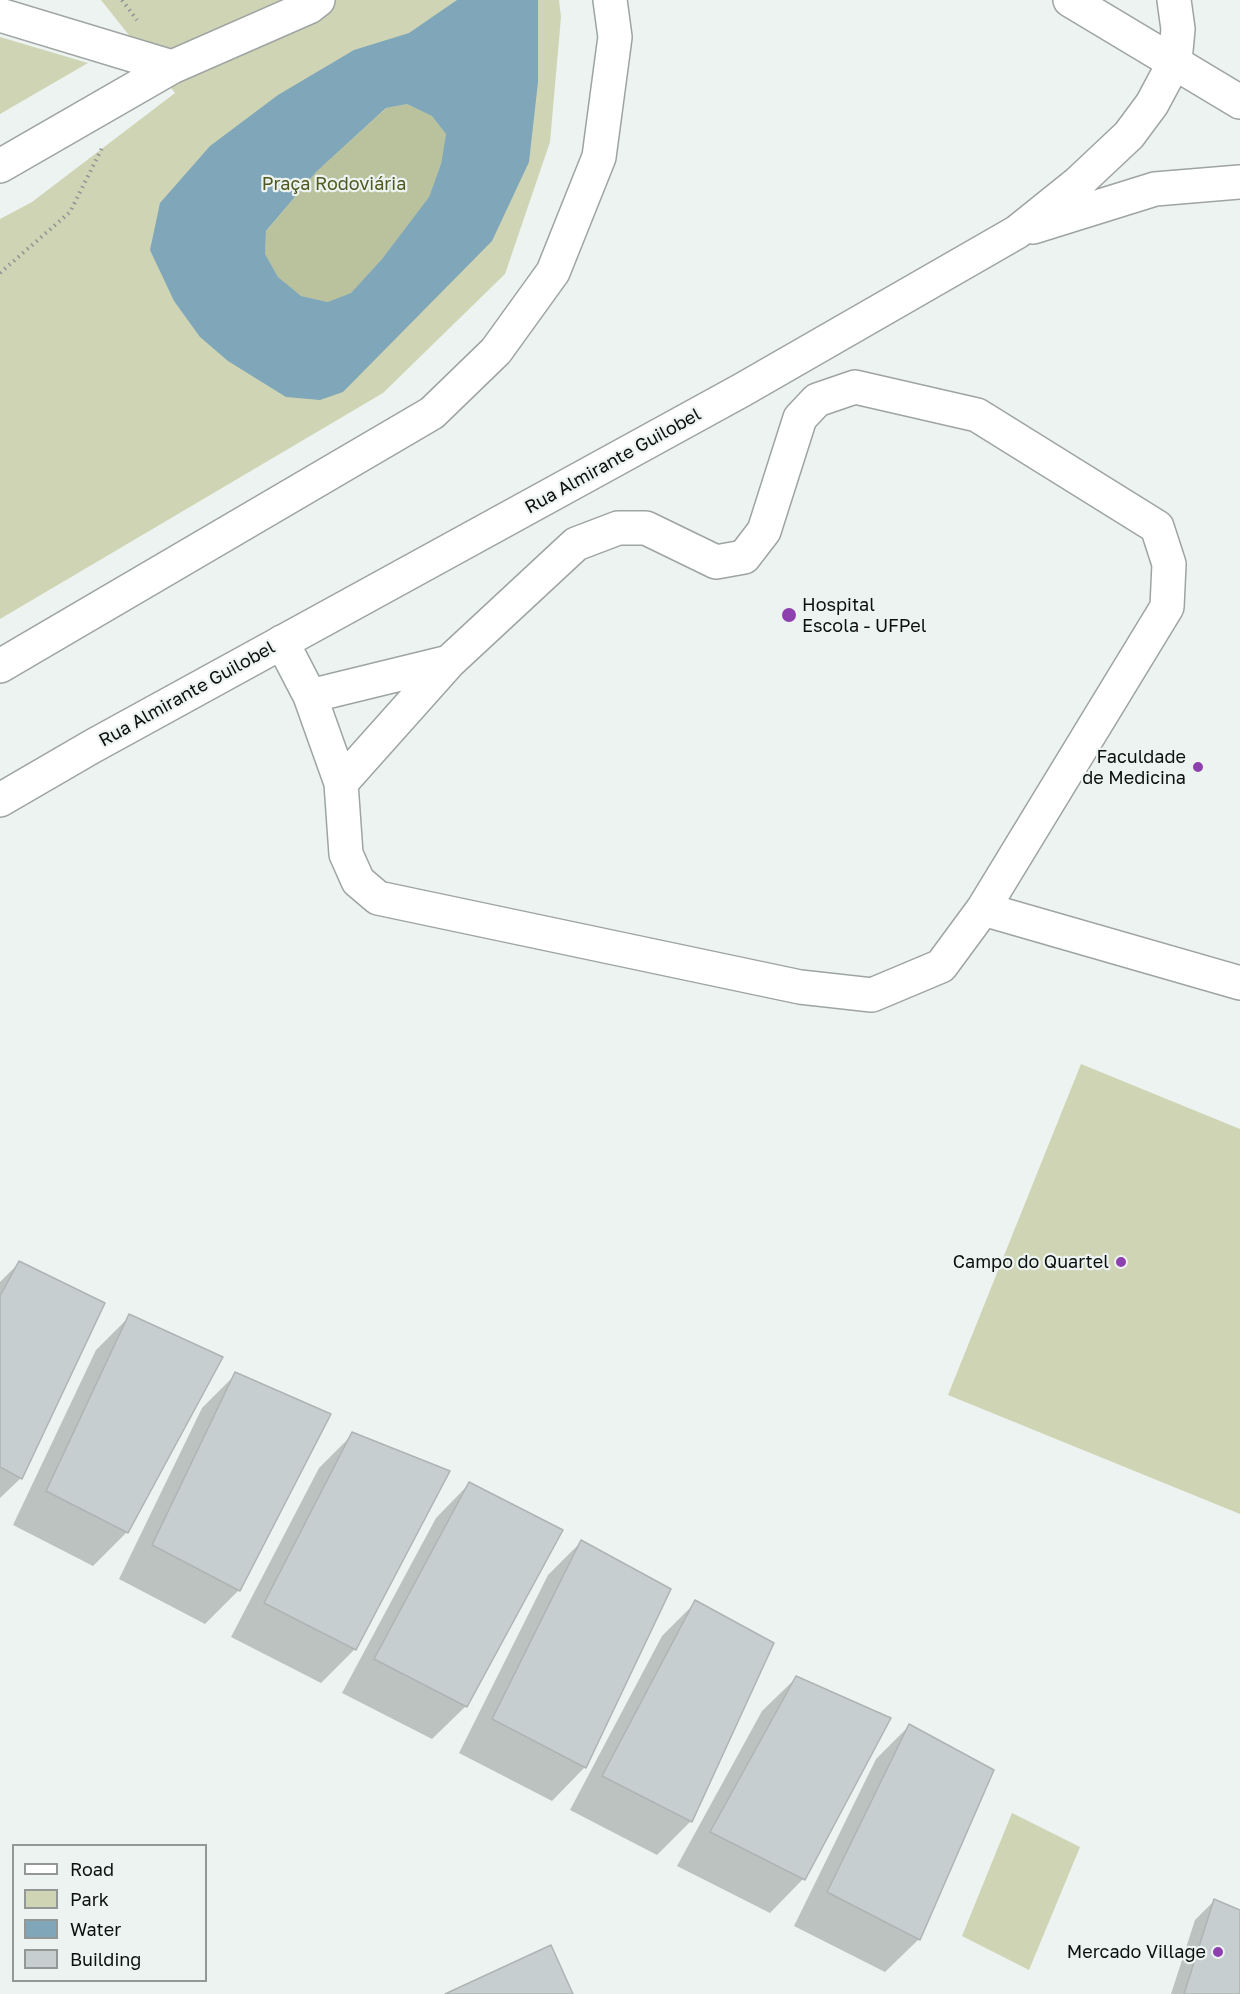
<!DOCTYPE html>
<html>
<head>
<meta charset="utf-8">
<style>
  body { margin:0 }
  #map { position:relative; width:1240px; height:1994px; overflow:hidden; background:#ecf3f1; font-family:"Golos Text",sans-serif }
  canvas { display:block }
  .legend { position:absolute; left:12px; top:1844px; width:195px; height:138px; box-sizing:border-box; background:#ecf3f1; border:2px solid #939897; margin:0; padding:8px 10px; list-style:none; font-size:18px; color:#0e100f }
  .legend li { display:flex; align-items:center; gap:12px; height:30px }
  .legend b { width:30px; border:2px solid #939897 }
</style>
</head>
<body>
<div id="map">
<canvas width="1240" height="1994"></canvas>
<ul class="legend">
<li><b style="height:8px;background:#fff"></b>Road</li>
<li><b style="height:16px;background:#cfd5b4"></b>Park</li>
<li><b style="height:16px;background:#7fa6b9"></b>Water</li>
<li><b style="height:16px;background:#c7cecf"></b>Building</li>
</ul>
</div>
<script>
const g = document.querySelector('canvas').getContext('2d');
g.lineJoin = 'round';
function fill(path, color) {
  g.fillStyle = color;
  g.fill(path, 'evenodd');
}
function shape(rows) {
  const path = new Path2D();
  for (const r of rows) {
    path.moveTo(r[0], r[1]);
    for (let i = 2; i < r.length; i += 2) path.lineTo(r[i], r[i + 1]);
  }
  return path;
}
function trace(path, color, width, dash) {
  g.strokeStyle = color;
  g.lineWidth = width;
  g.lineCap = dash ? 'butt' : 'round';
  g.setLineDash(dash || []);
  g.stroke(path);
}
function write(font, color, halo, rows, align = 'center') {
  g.font = font + ' "Golos Text",sans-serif';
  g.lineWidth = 4.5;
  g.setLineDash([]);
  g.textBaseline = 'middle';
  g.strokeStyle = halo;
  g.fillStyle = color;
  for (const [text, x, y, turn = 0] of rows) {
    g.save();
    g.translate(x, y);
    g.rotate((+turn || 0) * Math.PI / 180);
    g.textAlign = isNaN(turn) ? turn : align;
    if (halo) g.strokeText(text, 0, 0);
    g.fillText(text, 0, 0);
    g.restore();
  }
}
const green = shape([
  [101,0,559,0,561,17,550,142,505,274,383,393,0,619,0,219,32,202,175,93],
  [0,37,88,63,0,114],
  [1081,1064,1240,1129,1240,1514,948,1395],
  [1012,1813,1080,1847,1029,1970,962,1936]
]);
const forest = shape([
  [407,104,432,116,446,134,441,164,429,197,382,259,351,293,329,302,301,296,278,277,265,254,266,232,316,172,387,108]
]);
const water = shape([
  [457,0,538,0,538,82,529,162,492,241,343,392,320,400,286,397,228,361,200,337,174,301,150,250,160,203,210,146,278,95,354,50,409,33],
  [407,104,432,116,446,134,441,164,429,197,382,259,351,293,328,302,301,296,278,277,265,254,266,231,316,172,386,108]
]);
const shadow = shape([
  [19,1263,21,1478,0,1498,0,1282],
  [130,1316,127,1532,93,1566,13,1525,96,1350],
  [236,1374,239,1590,205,1624,119,1579,202,1408],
  [353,1434,355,1649,321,1683,231,1637,319,1468],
  [469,1484,466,1706,432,1739,342,1693,436,1518],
  [581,1542,585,1767,552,1801,459,1753,548,1575],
  [696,1602,772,1644,690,1822,657,1855,570,1810,662,1636],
  [796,1678,889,1719,803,1879,770,1913,677,1866,762,1711],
  [910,1725,919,1939,885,1972,794,1926,876,1759],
  [1214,1901,1240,1912,1240,1994,1171,1994,1195,1920]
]);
const building = shape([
  [19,1261,105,1303,22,1479,0,1467,0,1296,19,1261],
  [129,1314,223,1357,128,1533,46,1491,129,1314],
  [235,1372,331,1414,240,1591,152,1545,235,1372],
  [352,1432,450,1471,356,1650,264,1603,352,1432],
  [469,1482,563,1530,467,1707,374,1659,469,1482],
  [581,1540,671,1589,586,1768,492,1719,581,1540],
  [695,1600,774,1643,692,1822,602,1776,695,1600],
  [796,1676,891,1718,805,1880,710,1832,796,1676],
  [909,1724,994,1770,920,1940,827,1892,909,1724],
  [1214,1899,1240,1910,1240,1994,1184,1994,1214,1899],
  [551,1945,573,1994,445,1994,551,1945]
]);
const path = shape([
  [122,0,137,20],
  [0,273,70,212,102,148]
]);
const minor = shape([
  [0,15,172,67],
  [0,166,172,67,309,7,318,0],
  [282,642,310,696,341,783,346,854,358,881,378,898,800,987,872,995,941,966,983,909,1240,983],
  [310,696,449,662],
  [341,783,449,662,576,544,618,528,646,528,716,562,744,557,764,531,800,418,817,400,855,387,977,415,1157,527,1169,564,1167,607,983,909]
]);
const major = shape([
  [1070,0,1240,102],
  [1033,227,1155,189,1240,182],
  [0,666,432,413,496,351,553,272,599,157,615,37,610,0],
  [0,800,93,746,742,390,1017,232,1078,183,1129,135,1152,104,1175,61,1178,29,1174,0]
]);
const markers = [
  [789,615,8,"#8f40af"],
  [1198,767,6,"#8f40af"],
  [1121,1262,6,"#8f40af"],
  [1218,1952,6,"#8f40af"]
];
const parkNames = [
  ["Praça Rodoviária",334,184]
];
const streetNames = [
  ["Rua Almirante Guilobel",613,461,-29],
  ["Rua Almirante Guilobel",187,694,-29]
];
const poiNames = [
  ["Hospital",802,605,"left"],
  ["Escola - UFPel",802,626,"left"],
  ["Faculdade",1186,757],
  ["de Medicina",1186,778],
  ["Campo do Quartel",1109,1262],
  ["Mercado Village",1206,1952]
];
fill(green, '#cfd5b4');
fill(forest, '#bac19d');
fill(water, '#7fa6b9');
fill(shadow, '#0003');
fill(building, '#c7cecf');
trace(building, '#adb4b4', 1.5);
trace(minor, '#9ea4a2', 36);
trace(major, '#9ea4a2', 36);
trace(path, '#8f9493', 4, [1.5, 4.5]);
trace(minor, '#fff', 33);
trace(major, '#fff', 33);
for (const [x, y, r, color] of markers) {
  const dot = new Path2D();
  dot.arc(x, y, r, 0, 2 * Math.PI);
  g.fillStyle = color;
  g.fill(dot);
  trace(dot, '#ecf3f1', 2);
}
write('18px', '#50591f', '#ecf3f1', parkNames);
write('18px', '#0e100f', '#ecf3f1', streetNames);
write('18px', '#0e100f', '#ecf3f1', poiNames, 'right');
</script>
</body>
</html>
